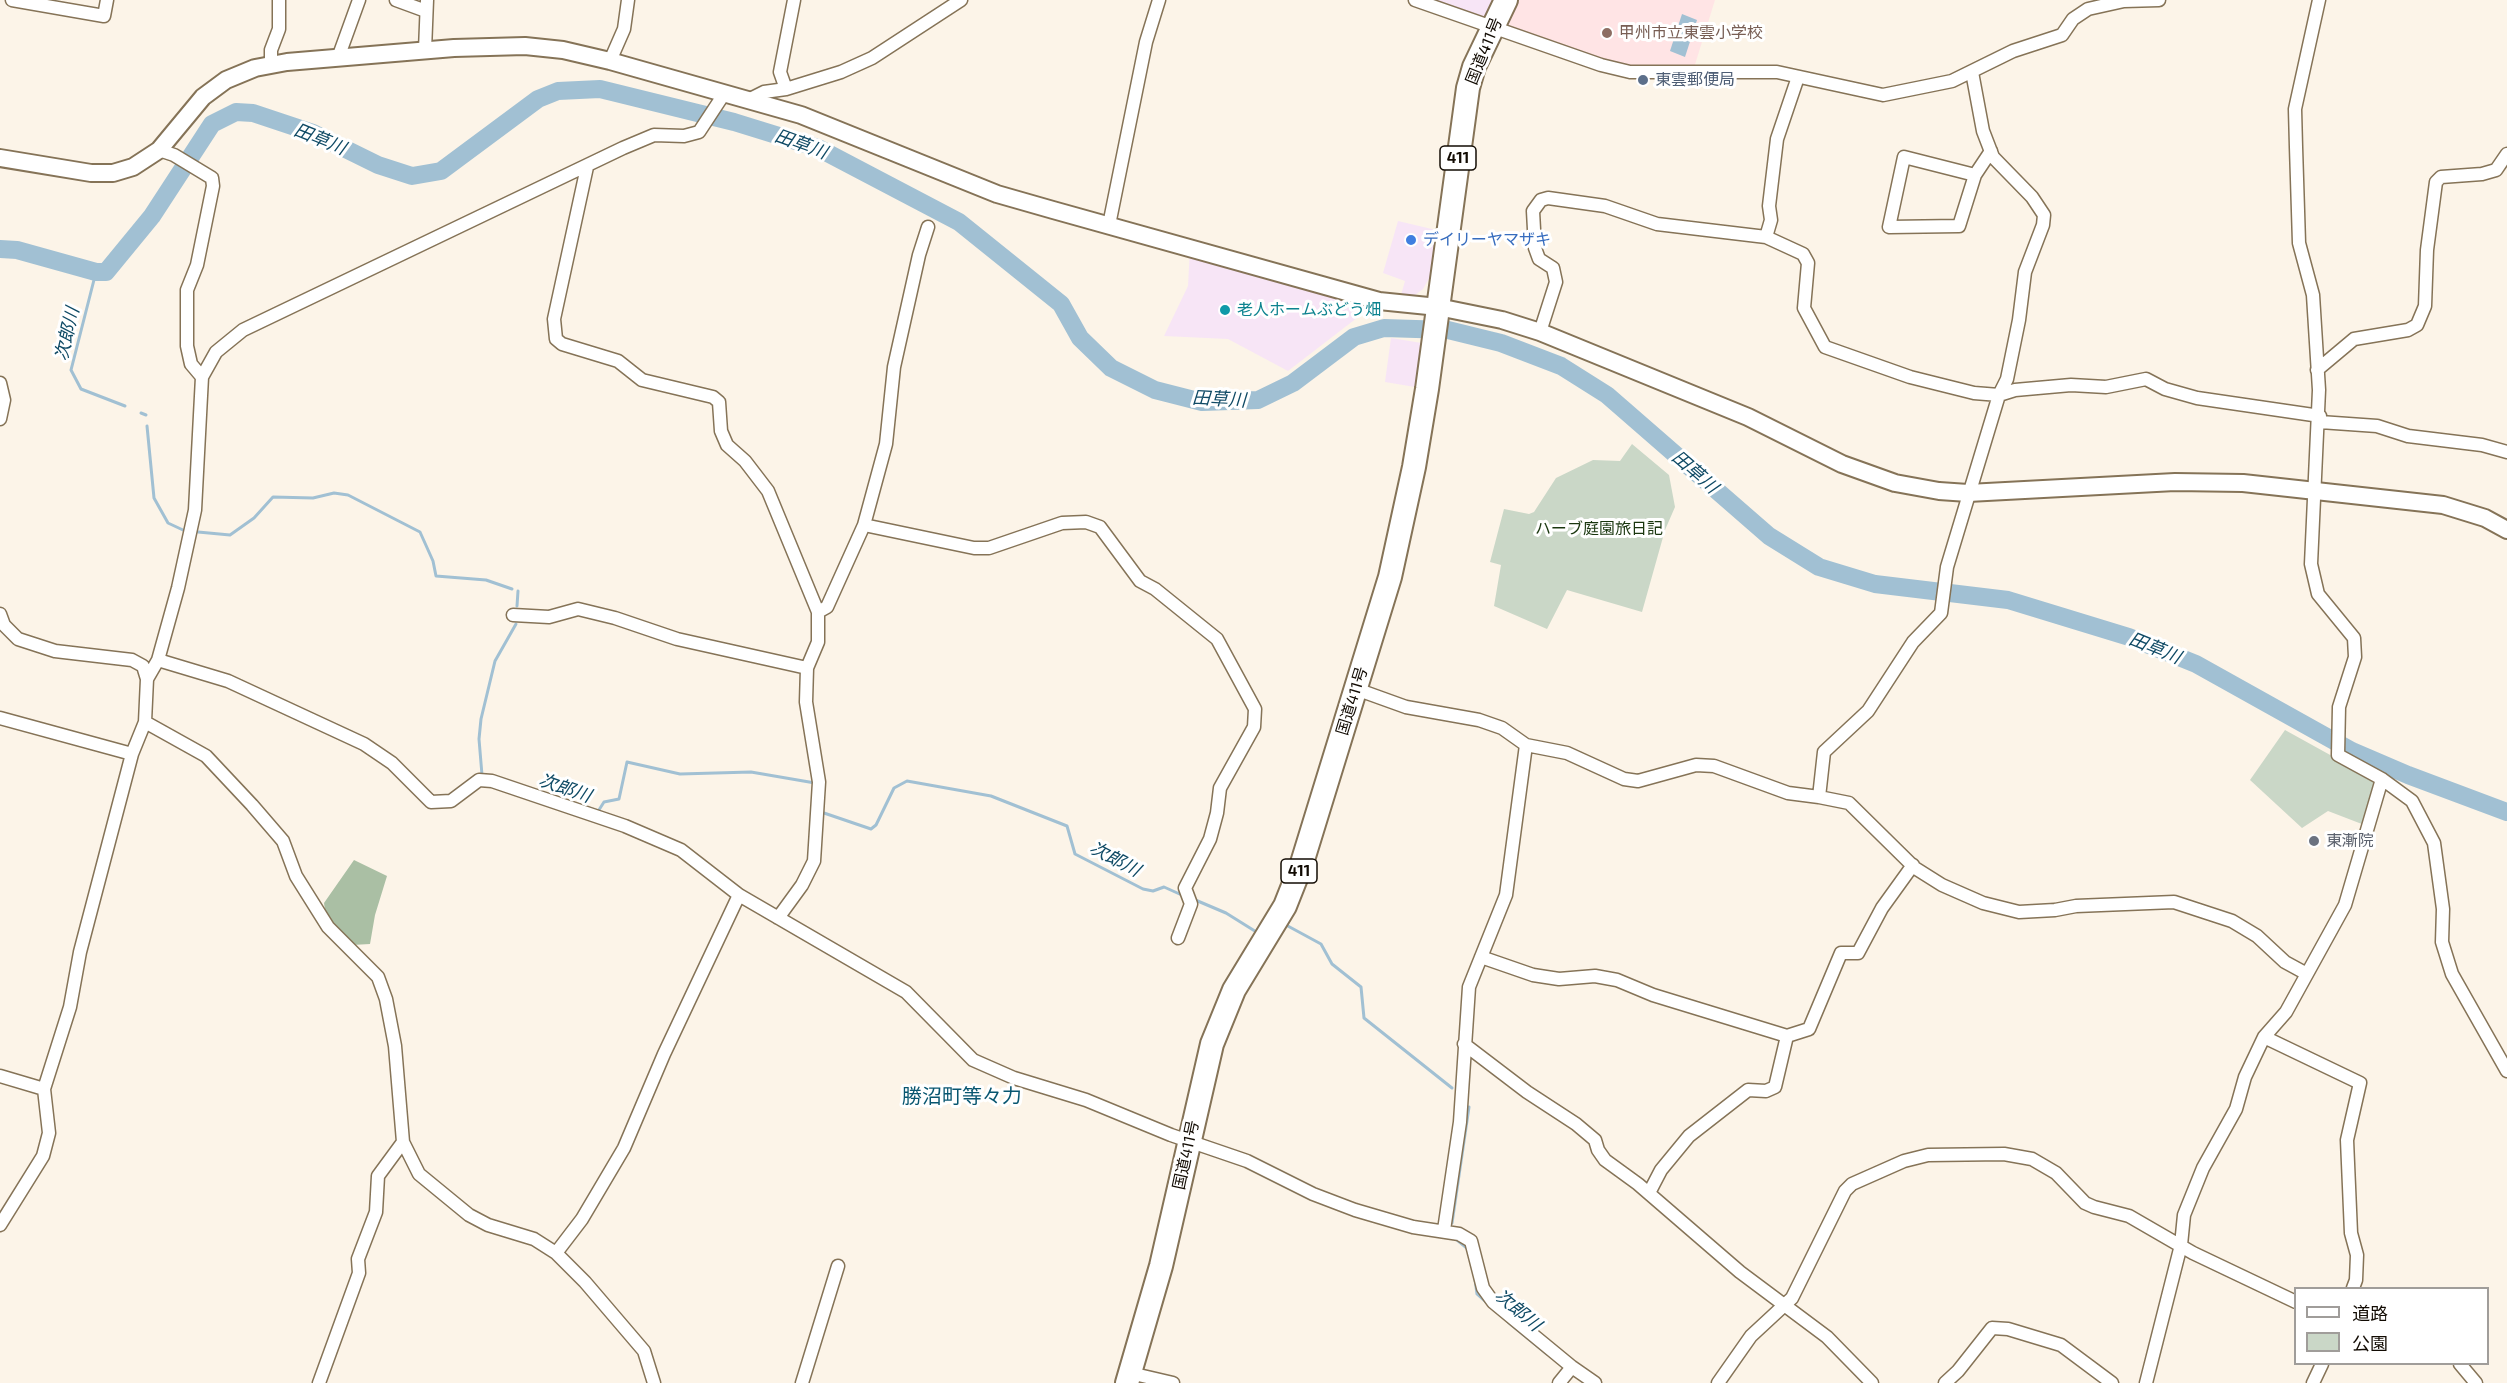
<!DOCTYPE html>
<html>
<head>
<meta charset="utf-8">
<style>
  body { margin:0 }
  #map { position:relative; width:2507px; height:1383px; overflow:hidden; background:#fcf4e8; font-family:"Exo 2","Noto Sans JP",sans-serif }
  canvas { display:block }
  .legend { position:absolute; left:2294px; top:1287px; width:195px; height:78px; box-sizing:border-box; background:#fff; border:2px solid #a09d9a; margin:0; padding:8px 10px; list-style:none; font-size:18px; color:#120b03 }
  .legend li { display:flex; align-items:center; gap:12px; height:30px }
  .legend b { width:30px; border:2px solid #a09d9a }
</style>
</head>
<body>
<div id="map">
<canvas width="2507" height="1383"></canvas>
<ul class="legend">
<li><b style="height:8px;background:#fff"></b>道路</li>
<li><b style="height:16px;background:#cad7c7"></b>公園</li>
</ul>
</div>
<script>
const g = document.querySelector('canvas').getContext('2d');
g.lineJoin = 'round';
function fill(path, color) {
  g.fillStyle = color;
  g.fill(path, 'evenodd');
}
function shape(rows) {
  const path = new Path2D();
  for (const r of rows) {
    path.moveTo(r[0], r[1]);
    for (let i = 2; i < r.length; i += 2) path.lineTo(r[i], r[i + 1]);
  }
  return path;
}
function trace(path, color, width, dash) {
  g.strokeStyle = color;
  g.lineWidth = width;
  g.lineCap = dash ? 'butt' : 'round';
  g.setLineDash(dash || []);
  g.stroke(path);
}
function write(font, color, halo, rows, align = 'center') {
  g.font = font + ' "Exo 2","Noto Sans JP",sans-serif';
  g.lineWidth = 6;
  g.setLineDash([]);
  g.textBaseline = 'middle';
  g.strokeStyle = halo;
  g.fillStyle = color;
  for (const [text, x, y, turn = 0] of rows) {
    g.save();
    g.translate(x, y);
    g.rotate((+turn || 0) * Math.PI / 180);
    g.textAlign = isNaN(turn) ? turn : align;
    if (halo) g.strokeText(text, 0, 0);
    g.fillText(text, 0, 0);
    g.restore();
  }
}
const commercial = shape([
  [1422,0,1506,0,1492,28],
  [1398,221,1436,230,1431,275,1423,289,1415,295,1401,295,1405,281,1383,273],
  [1190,248,1379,301,1288,371,1228,339,1164,336,1188,286],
  [1391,338,1434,345,1427,389,1385,382]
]);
const education = shape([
  [1506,0,1715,0,1693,71,1630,72,1492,28]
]);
const green = shape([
  [1632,444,1669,475,1675,507,1665,530,1642,612,1567,590,1547,629,1494,606,1501,565,1490,562,1504,509,1529,514,1534,512,1556,478,1593,460,1620,461],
  [2285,730,2332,756,2338,755,2382,779,2367,826,2328,811,2302,828,2250,780]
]);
const forest = shape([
  [354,860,387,876,375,915,370,944,352,945,326,917,324,903]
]);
const water = shape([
  [1682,14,1697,20,1685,57,1670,51]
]);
const stream = shape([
  [96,272,71,370,81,389,125,406],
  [141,413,146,415],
  [147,426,154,498,168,523,183,530],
  [198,532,230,535,254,518,273,497,313,498,334,493,348,495,420,532,433,561,436,576,486,580,512,589],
  [517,606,518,591],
  [486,775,482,775,479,739,481,719,495,661,516,624],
  [597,813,604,802,619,799,627,762,680,774,751,772,815,783],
  [824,813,871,829,876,825,894,788,907,781,991,796,1067,826,1075,854,1143,889,1153,891,1164,887,1184,896],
  [1193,899,1226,913,1258,933],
  [1286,925,1321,944,1332,964,1361,987,1364,1018,1452,1088],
  [1452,1223,1469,1107],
  [1457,1240,1468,1249],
  [1475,1279,1477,1294,1487,1303],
  [1508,1322,1547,1354]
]);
const river = shape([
  [0,249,17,250,96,272,106,272,152,216,212,124,236,112,253,113,313,133,378,165,412,176,441,171,538,99,558,91,600,89,734,122,818,148,959,222,1061,304,1080,338,1111,368,1155,390,1202,402,1258,400,1293,383,1354,337,1384,328,1448,330,1501,343,1561,366,1607,395,1769,536,1819,567,1875,584,2008,600,2129,637,2196,664,2352,751,2408,775,2507,812]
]);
const street = shape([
  [12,0,104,16,107,0],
  [396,0,426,11],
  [1415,0,1601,65,1630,72,1777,72,1883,95,1952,81,2013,51,2062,35,2073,19,2088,9,2124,1,2159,0],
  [2319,0,2295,109,2296,147,2299,243,2313,295,2319,390,2311,564,2318,594,2354,638,2355,657,2339,707,2338,755,2382,779,2412,801,2434,843,2443,909,2442,942,2452,974,2507,1071],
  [425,50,427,0],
  [338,58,359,0],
  [610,61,624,29,628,0],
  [271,65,271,50,279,29,279,0],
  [1972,72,1983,131,1993,157,2032,197,2044,215,2043,225,2025,272,2019,320,2007,379,1999,395,1947,567,1941,613,1913,642,1868,711,1824,752,1819,797,1849,803,1915,868,1942,885,1983,903,2019,912,2055,910,2076,906,2174,902,2232,921,2257,936,2285,962,2307,974],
  [1798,77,1777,139,1769,206,1771,220,1766,237,1803,254,1808,263,1804,308,1825,347,1910,377,1974,393,1999,395,2015,390,2071,385,2106,387,2146,379,2165,389,2197,398,2320,416],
  [786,89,780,72,794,0],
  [748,100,764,92,786,89,841,72,872,58,961,0],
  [159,150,174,155,212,178,213,186,197,265,187,290,187,346,191,364,202,377],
  [587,167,554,319,556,339,562,344,618,361,642,380,713,397,719,402,721,431,727,445,745,461,768,491,818,612,818,642,807,668,806,702,819,782,814,861,802,885,778,918],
  [1975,175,1904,157,1889,227,1959,226,1975,175,1991,151],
  [1109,225,1146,42,1159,0],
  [1540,332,1556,282,1553,268,1539,259,1535,248,1533,211,1541,200,1548,198,1605,206,1657,224,1766,237],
  [2317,370,2354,339,2408,330,2417,325,2425,306,2427,250,2436,182,2441,177,2482,174,2496,170,2507,154],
  [0,383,4,400,0,419],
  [2320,422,2377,426,2408,436,2482,445,2507,452],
  [864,525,974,548,989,548,1062,523,1086,522,1100,527,1140,581,1155,589,1217,639,1255,709,1254,727,1220,788,1217,813,1210,839,1185,888,1191,904,1178,938],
  [818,612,827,607,864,525,886,444,894,367,919,255,928,227],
  [0,614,4,625,18,639,55,651,132,660,143,666,147,679,158,660,178,588,195,510,202,377,216,352,243,330,623,148,654,135,684,136,699,132,724,94],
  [513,615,549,617,578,609,615,618,677,639,807,668],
  [158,660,228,681,364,744,392,763,431,802,451,801,479,780,492,781,625,826,681,850,739,895,906,992,973,1060,1014,1078,1086,1100,1171,1135,1247,1161,1313,1194,1355,1210,1413,1227,1459,1234,1471,1241,1483,1288,1493,1302,1572,1367,1595,1383],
  [147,679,145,722,206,756,252,805,283,841,296,876,328,927,378,977,386,999,395,1046,403,1142,419,1174,469,1215,488,1225,534,1239,556,1253,585,1282,644,1351,654,1383],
  [1356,689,1406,707,1479,720,1502,728,1526,745,1567,753,1624,779,1638,781,1696,765,1714,766,1788,793,1819,797],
  [0,718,132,754],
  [1481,957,1533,975,1559,979,1595,976,1617,980,1653,995,1787,1036],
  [2264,1037,2360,1083,2347,1140,2351,1233,2357,1255,2356,1280,2353,1288],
  [1464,1044,1527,1092,1576,1124,1595,1140,1598,1150,1605,1160,1638,1184,1740,1272,1827,1337,1872,1383],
  [0,1076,44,1089,70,1007,80,952,132,754,145,722],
  [1649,1193,1661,1170,1689,1136,1748,1090,1766,1091,1775,1087,1787,1036,1809,1029,1841,953,1858,953,1882,908,1913,865],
  [0,1225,43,1156,49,1133,44,1089],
  [1444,1230,1460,1122,1469,987,1506,895,1526,745],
  [556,1253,582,1219,624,1148,664,1054,739,895],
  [2460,1364,2476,1383],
  [1130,1373,1173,1383],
  [319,1383,359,1273,358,1259,376,1212,378,1176,403,1142],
  [802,1383,838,1266],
  [1559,1383,1572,1367],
  [1718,1383,1751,1336,1792,1298,1845,1191,1852,1184,1904,1161,1928,1155,2004,1154,2032,1159,2056,1173,2085,1203,2094,1207,2129,1216,2193,1253,2296,1302],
  [1945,1383,1958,1371,1992,1328,2008,1329,2061,1345,2112,1383],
  [2146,1383,2181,1245,2184,1215,2203,1168,2236,1109,2245,1077,2264,1037,2286,1012,2345,905,2382,779],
  [2313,1383,2322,1364]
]);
const secondary = shape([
  [0,158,91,173,113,173,133,167,159,150,203,97,226,80,255,68,287,62,454,48,525,46,563,50,610,61,801,115,997,194,1053,210,1379,301,1438,307,1502,320,1540,332,1748,417,1842,464,1895,483,1939,491,1968,493,2175,482,2243,483,2443,505,2485,518,2507,530]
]);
const highway = shape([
  [1127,1383,1161,1266,1212,1044,1234,990,1285,906,1302,863,1390,577,1414,467,1427,389,1468,88,1474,67,1506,0]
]);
const markers = [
  [1607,33,6,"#8d6e63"],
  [1643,80,6,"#5c6f8a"],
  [1411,240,6,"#3f7fe0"],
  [1225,310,6,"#0f9aa8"],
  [2314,841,6,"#6b7280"]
];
const shields = [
  [1458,158,36],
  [1299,871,36]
];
const shieldNames = [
  ["411",1458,158],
  ["411",1299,871]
];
const educationNames = [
  ["甲州市立東雲小学校",1619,33]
];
const streetNames = [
  ["国道411号",1484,51,-68],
  ["国道411号",1352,701,-73],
  ["国道411号",1186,1155,-78]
];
const serviceNames = [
  ["東雲郵便局",1655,80]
];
const shopNames = [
  ["デイリーヤマザキ",1423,240]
];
const cultureNames = [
  ["老人ホームぶどう畑",1237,310]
];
const parkNames = [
  ["ハーブ庭園旅日記",1599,529]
];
const worshipNames = [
  ["東漸院",2326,841]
];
const waterNames = [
  ["田草川",320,139,22],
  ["田草川",801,144,20],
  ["次郎川",67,334,-77],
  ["田草川",1219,399,3],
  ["田草川",1695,472,41],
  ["田草川",2155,648,22],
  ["次郎川",565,788,19],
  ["次郎川",1115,859,28],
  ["次郎川",1518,1310,40]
];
const quarterNames = [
  ["勝沼町等々力",962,1096]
];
fill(commercial, '#f7e5f6');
fill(education, '#ffe4e5');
fill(green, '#cad7c7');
fill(forest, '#aabfa4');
fill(water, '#a1c0d3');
trace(stream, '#a1c0d3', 3);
trace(river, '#a1c0d3', 18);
trace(street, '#857357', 15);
trace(secondary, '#857357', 20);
trace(highway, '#857357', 26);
trace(street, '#fff', 12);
trace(secondary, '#fff', 16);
trace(highway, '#fff', 22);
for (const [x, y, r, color] of markers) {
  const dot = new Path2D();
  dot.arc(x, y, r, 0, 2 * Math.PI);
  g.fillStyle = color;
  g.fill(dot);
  trace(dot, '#fff', 2);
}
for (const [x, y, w] of shields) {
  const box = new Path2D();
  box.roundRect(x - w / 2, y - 12, w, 24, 4.5);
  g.fillStyle = '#fff';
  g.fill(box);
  trace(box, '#120b03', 1.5);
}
write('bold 15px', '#120b03', null, shieldNames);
write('16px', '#785e54', '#fff', educationNames, 'left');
write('16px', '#120b03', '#fff', streetNames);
write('16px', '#4e5e75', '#fff', serviceNames, 'left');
write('16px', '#366cbe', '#fff', shopNames, 'left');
write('16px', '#0d838f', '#fff', cultureNames, 'left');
write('16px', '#19360e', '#fff', parkNames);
write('16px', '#5b616d', '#fff', worshipNames, 'left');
write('italic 18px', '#0f4a65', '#fff', waterNames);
write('20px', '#085670', '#fff', quarterNames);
</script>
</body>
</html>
